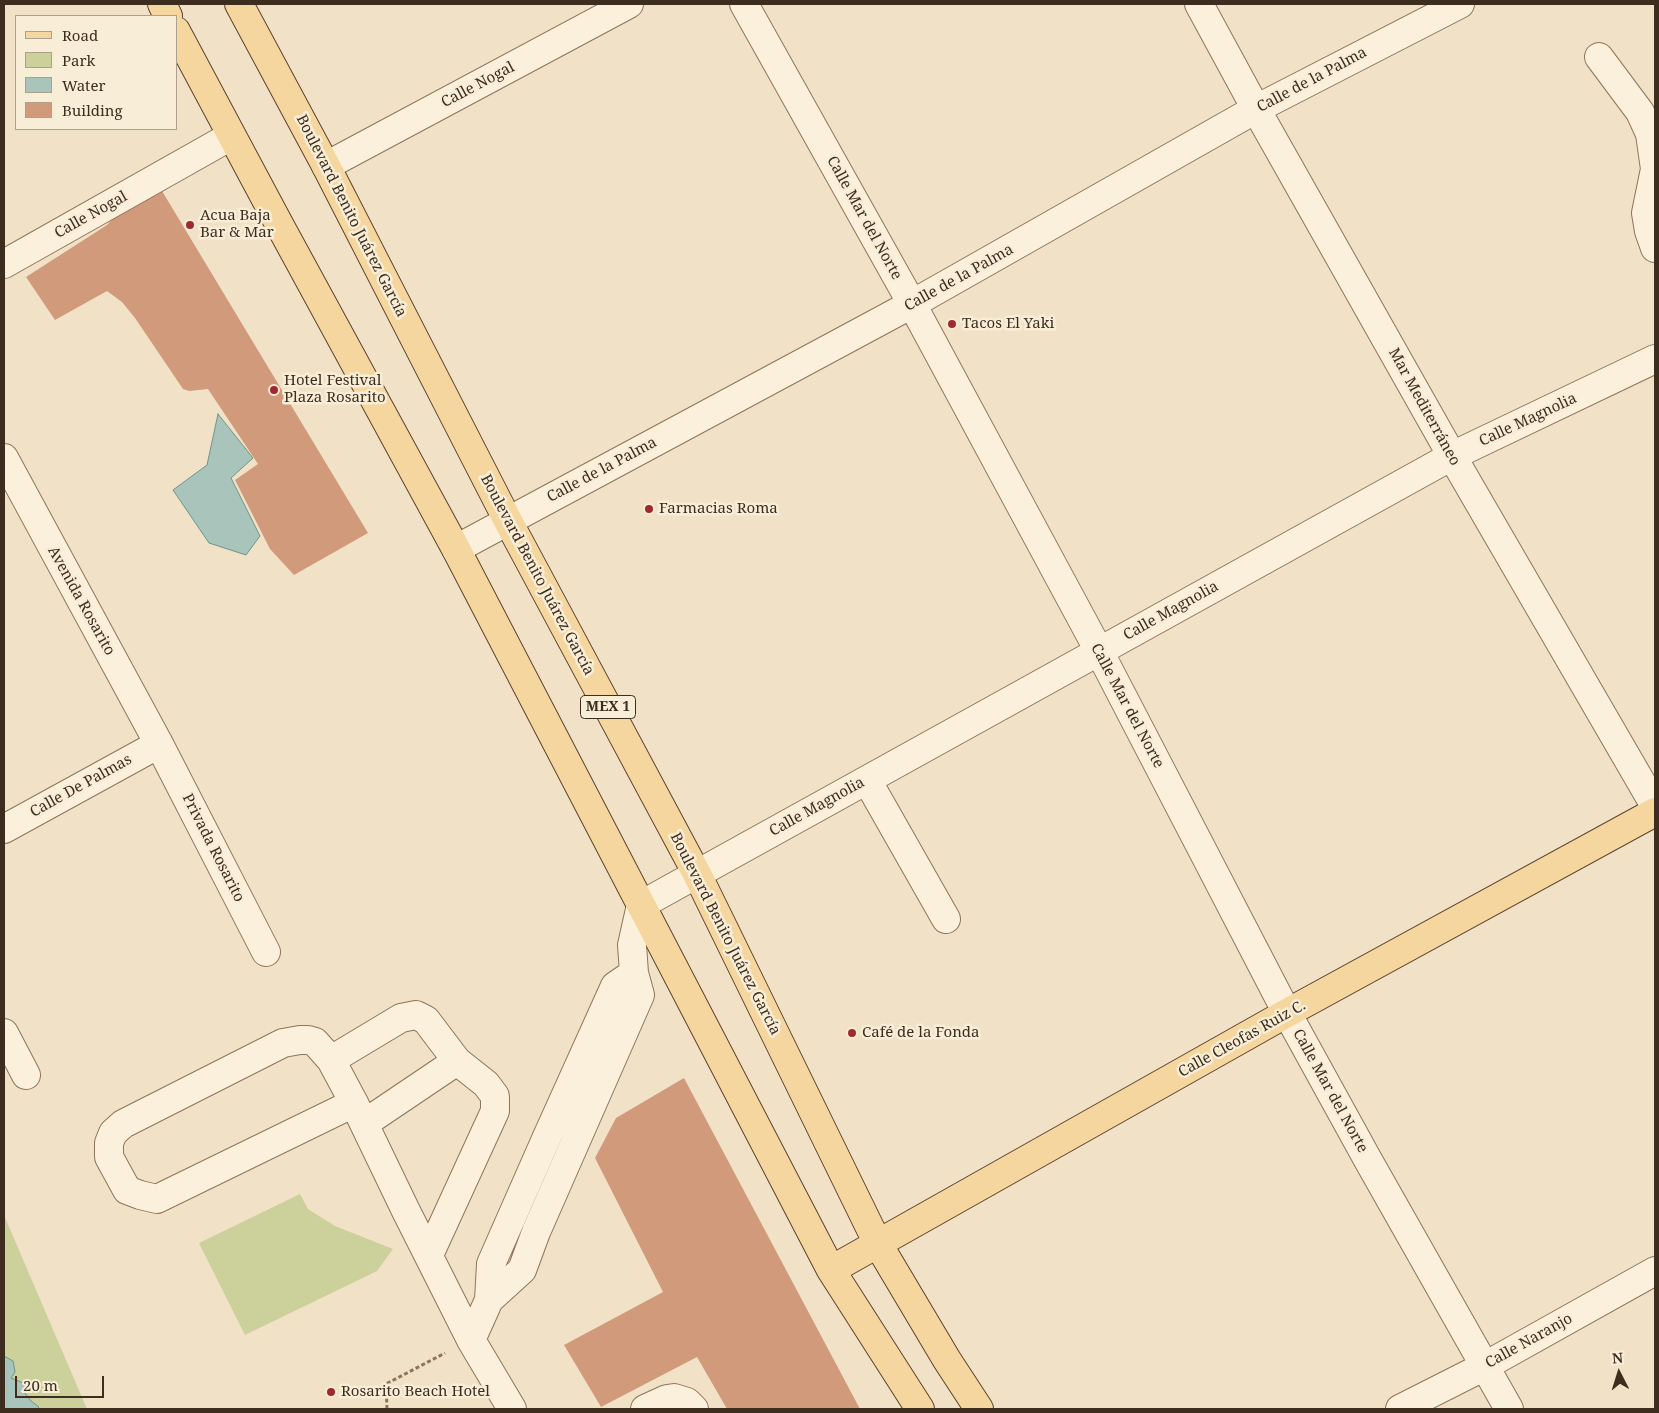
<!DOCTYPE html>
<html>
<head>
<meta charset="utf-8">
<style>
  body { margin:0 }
  #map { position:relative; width:1659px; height:1413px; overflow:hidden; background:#f1e2c7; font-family:"Noto Serif",serif }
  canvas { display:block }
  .frame { position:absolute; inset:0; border:5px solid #3d2d1f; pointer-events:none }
  .legend { position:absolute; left:15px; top:15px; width:162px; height:115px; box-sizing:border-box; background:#f8edd7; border:1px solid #ada08d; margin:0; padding:6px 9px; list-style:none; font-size:15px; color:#3d2d1f }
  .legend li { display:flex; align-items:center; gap:10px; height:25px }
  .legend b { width:25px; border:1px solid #ada08d }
  .north { position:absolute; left:1594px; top:1348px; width:50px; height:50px; -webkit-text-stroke:4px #f8edd7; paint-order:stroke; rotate:355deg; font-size:14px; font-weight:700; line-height:20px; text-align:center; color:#3d2d1f }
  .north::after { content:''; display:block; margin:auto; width:18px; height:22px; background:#3d2d1f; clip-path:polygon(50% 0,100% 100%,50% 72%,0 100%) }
  .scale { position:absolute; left:15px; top:1376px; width:89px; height:22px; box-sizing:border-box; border:2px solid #3d2d1f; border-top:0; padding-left:6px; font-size:15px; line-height:18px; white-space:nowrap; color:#3d2d1f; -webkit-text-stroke:4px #f8edd7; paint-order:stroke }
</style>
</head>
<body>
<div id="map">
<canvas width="1659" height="1413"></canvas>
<div class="frame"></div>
<ul class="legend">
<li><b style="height:6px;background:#f5d69e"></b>Road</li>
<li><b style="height:14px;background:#ccd09a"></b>Park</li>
<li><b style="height:14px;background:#a8c4bb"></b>Water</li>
<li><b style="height:14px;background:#d19b7b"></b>Building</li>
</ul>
<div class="north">N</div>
<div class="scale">20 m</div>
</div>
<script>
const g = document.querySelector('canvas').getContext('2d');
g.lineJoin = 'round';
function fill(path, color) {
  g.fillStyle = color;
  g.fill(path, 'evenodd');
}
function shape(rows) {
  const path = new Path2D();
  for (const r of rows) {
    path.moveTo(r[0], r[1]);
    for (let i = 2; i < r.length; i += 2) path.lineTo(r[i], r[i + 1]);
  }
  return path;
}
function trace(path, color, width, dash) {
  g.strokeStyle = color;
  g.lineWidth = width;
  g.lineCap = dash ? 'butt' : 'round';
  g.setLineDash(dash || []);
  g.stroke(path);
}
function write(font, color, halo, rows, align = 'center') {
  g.font = font + ' "Noto Serif",serif';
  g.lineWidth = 5;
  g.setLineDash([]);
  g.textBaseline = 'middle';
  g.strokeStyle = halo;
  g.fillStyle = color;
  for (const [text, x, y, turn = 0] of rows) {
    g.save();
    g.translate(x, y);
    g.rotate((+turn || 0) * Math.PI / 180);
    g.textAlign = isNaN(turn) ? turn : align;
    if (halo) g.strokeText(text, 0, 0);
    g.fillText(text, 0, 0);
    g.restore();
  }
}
const green = shape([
  [300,1194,308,1209,335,1226,393,1249,377,1271,245,1335,199,1243],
  [4,1215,87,1409,4,1409]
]);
const water = shape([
  [218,414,253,458,231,478,260,536,246,555,209,543,173,490,207,465,218,414],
  [4,1356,13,1361,15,1372,11,1378,26,1384,25,1393,31,1401,39,1407,37,1409,4,1409,4,1356]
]);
const building = shape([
  [156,181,368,533,294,575,270,549,235,480,258,464,208,389,189,391,183,389,135,318,122,302,107,291,55,320,26,277,107,225,121,209],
  [684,1078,860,1409,727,1409,697,1357,601,1407,564,1345,663,1292,595,1158,616,1118]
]);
const path = shape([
  [387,1409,386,1384,445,1353]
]);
const minor = shape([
  [744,4,912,304,1099,651,1287,1013,1368,1160,1509,1409],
  [1199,4,1256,109,1452,456,1655,806],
  [1599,57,1640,112,1650,134,1655,169,1646,213,1649,231,1655,248],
  [326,166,629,4],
  [4,264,231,136],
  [4,458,159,744,266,952],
  [456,549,912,304,1256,109,1460,4],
  [867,780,946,919],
  [4,829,159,744],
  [4,1033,26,1075],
  [331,1060,401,1018,416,1015,426,1020,457,1061,486,1084,495,1096,495,1111,429,1255],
  [354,1103,157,1199,140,1195,127,1190,109,1157,109,1143,113,1133,123,1124,283,1043,300,1040,308,1040,315,1042,331,1060,354,1103,406,1211,471,1340,512,1409],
  [365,1123,457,1061],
  [489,1300,491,1264,546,1139,615,986,634,973],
  [471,1340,489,1300,522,1270,536,1232,640,995,634,973,632,945,641,905,1452,456,1655,359],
  [645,1409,667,1399,674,1398,687,1402,694,1409],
  [1400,1409,1485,1366,1655,1271]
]);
const major = shape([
  [162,4,168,16],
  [239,4,326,166,508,521,697,874,878,1244,947,1360,979,1409],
  [176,31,279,224,456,549,831,1270,920,1409],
  [831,1270,1287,1013,1655,812]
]);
const markers = [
  [190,225,5,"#a0282e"],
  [952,324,5,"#a0282e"],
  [274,390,5,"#a0282e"],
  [649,509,5,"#a0282e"],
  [852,1033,5,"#a0282e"],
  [331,1392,5,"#a0282e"]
];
const shields = [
  [608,707,55]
];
const shieldNames = [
  ["MEX 1",608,707]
];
const streetNames = [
  ["Calle de la Palma",1312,80,-28],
  ["Calle Nogal",478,85,-28],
  ["Calle Nogal",91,215,-29],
  ["Boulevard Benito Juárez García",351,216,63],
  ["Calle Mar del Norte",864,218,61],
  ["Calle de la Palma",959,278,-29],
  ["Mar Mediterráneo",1424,407,61],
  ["Calle Magnolia",1528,420,-25],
  ["Calle de la Palma",602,470,-28],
  ["Boulevard Benito Juárez García",537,575,62],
  ["Avenida Rosarito",81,601,61],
  ["Calle Magnolia",1171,611,-29],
  ["Calle Mar del Norte",1127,706,62],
  ["Calle De Palmas",81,786,-29],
  ["Calle Magnolia",817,807,-29],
  ["Privada Rosarito",213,848,63],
  ["Boulevard Benito Juárez García",725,934,63],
  ["Calle Cleofas Ruiz C.",1242,1039,-29],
  ["Calle Mar del Norte",1330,1091,61],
  ["Calle Naranjo",1529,1341,-29]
];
const poiNames = [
  ["Acua Baja",200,216],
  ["Bar & Mar",200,233],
  ["Tacos El Yaki",962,324],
  ["Hotel Festival",284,381],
  ["Plaza Rosarito",284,398],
  ["Farmacias Roma",659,509],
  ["Café de la Fonda",862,1033],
  ["Rosarito Beach Hotel",341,1392]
];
fill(green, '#ccd09a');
fill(water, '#a8c4bb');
trace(water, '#6e9489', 1);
fill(building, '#d19b7b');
trace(minor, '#8e745b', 30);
trace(major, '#5c422f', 30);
trace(path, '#8e745b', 3, [4, 2.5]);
trace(minor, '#fbf0db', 28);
trace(major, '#f5d69e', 28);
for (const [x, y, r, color] of markers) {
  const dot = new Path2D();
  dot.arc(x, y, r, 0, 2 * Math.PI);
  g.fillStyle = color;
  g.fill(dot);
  trace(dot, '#f8edd7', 2);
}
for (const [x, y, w] of shields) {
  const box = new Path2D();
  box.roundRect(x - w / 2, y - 11.5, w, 23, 4);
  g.fillStyle = '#f8edd7';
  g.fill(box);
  trace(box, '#3d2d1f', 1);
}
write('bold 14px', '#3d2d1f', null, shieldNames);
write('15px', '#3d2d1f', '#f8edd7', streetNames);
write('15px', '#3d2d1f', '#f8edd7', poiNames, 'left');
</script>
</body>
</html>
